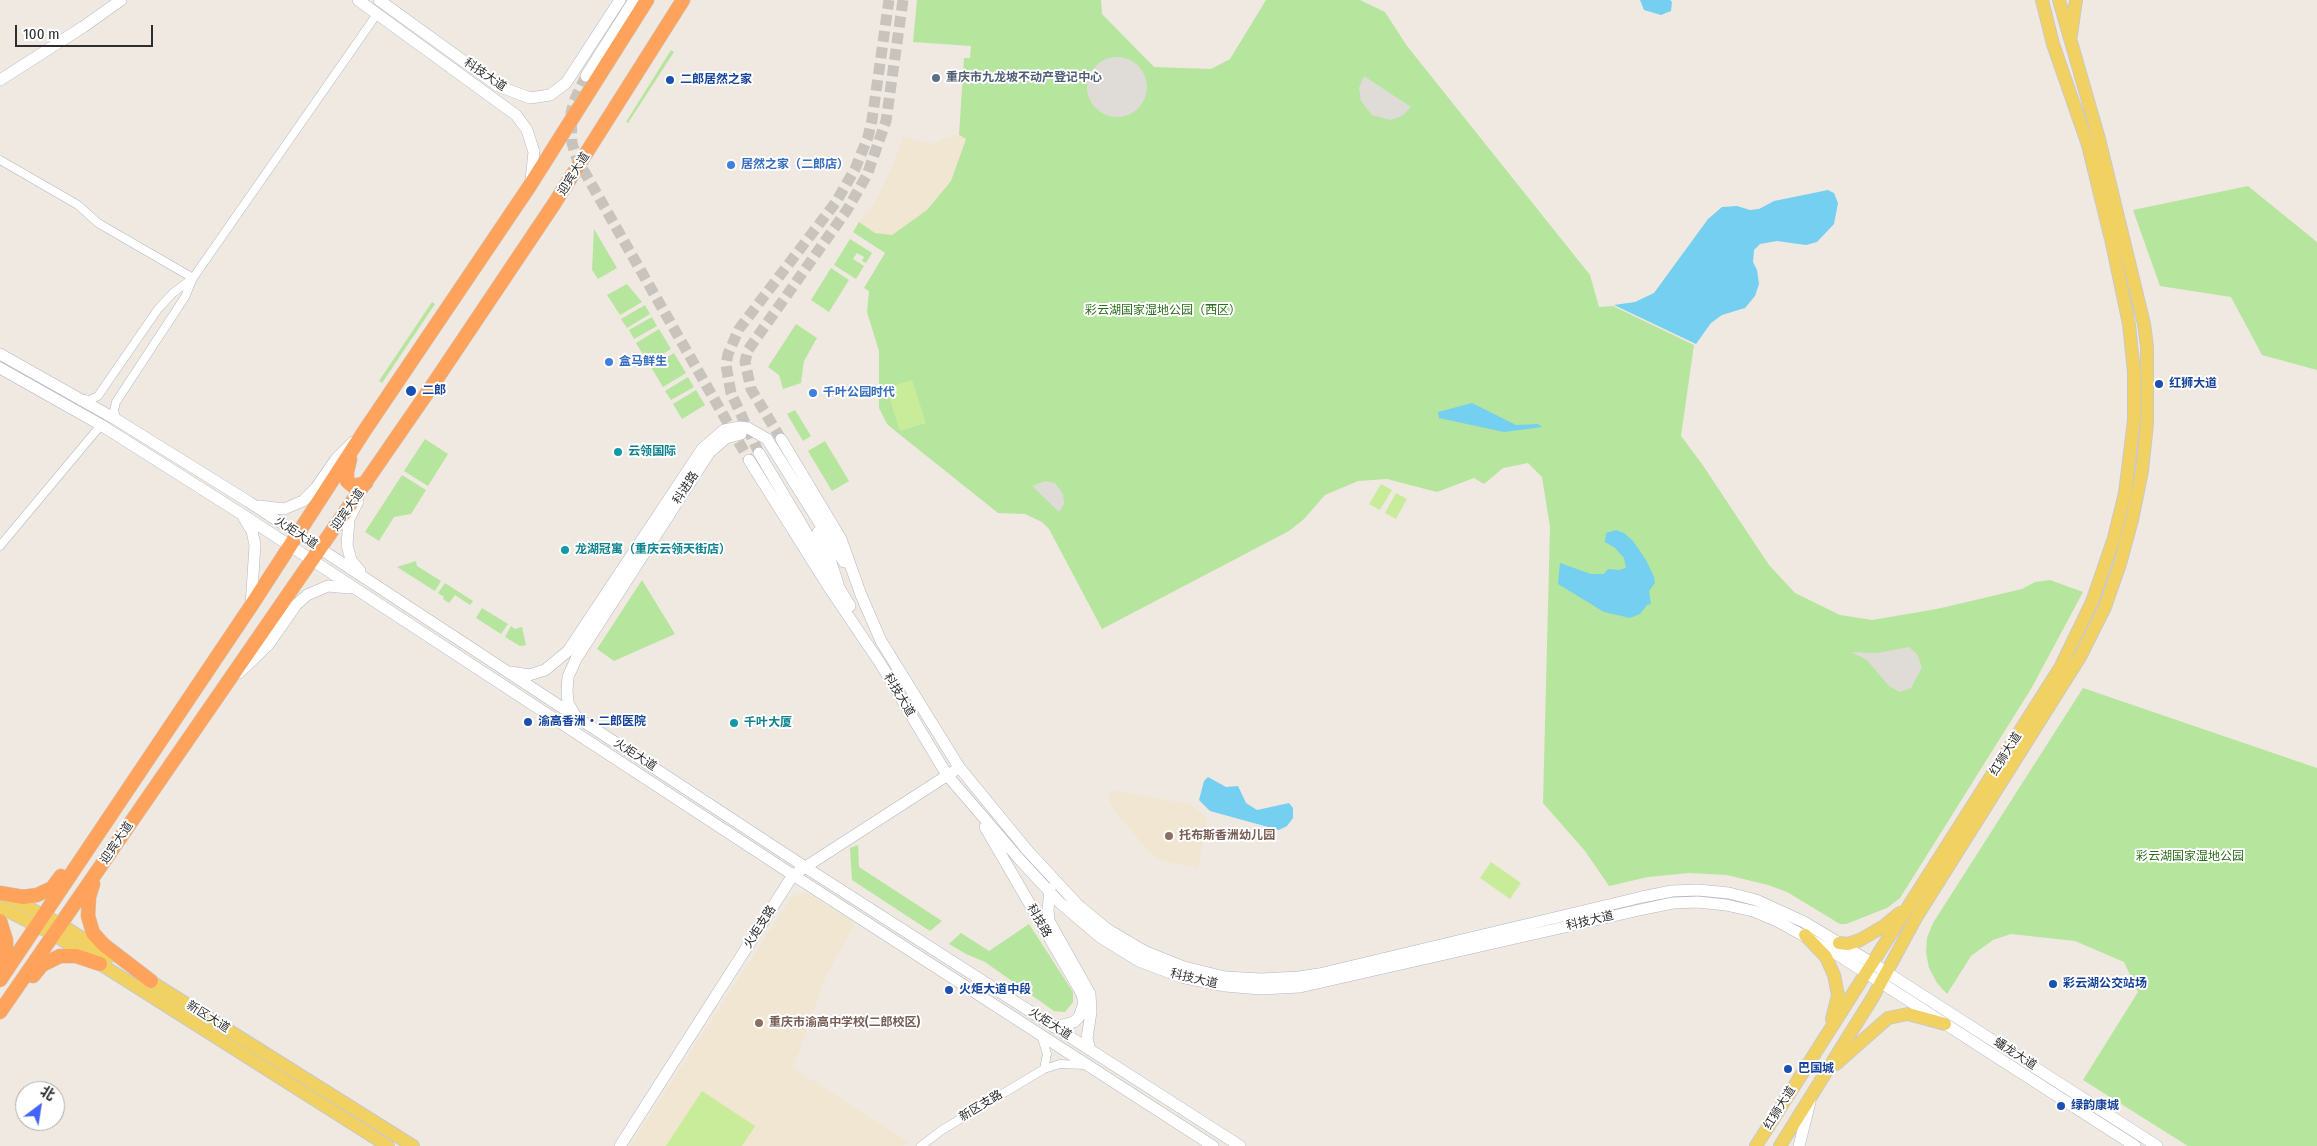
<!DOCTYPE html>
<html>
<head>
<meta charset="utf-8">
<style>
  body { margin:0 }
  #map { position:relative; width:2317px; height:1146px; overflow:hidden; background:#efe9e1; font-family:"Fira Sans Condensed","Noto Sans SC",sans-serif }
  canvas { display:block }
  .north { position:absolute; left:15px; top:1081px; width:50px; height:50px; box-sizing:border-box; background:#fff; border:1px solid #ababab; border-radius:50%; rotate:31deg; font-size:14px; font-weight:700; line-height:20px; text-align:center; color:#2e2e2e }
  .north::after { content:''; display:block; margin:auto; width:18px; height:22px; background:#4264fb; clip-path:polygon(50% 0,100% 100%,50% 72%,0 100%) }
  .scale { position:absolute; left:15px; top:25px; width:138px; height:22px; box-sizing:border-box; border:2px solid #2e2e2e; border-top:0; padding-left:6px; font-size:15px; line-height:18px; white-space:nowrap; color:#2e2e2e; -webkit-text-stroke:4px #fff; paint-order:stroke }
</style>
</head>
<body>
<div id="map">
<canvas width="2317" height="1146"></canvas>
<div class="north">北</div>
<div class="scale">100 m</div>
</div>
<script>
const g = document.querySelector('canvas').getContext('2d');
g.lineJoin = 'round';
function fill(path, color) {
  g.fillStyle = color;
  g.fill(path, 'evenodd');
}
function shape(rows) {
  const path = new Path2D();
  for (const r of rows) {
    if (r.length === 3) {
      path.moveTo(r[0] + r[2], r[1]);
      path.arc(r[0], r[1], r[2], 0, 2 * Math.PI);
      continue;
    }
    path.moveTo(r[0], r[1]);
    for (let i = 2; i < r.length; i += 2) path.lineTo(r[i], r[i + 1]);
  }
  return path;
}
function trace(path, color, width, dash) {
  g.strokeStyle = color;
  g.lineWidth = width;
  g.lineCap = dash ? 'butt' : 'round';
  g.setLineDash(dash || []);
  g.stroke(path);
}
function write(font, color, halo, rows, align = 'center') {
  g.font = font + ' "Fira Sans Condensed","Noto Sans SC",sans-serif';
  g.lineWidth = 4;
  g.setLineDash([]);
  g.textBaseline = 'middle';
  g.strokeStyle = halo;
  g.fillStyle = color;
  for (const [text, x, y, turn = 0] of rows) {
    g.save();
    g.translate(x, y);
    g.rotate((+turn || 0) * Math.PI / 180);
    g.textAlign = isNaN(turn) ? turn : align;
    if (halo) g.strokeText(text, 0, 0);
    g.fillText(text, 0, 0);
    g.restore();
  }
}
const education = shape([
  [953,135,966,138,951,181,927,210,892,235,875,233,859,222,868,210,870,211,879,194,894,163,903,137,931,144,943,139,952,138],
  [1110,790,1190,804,1207,818,1198,868,1163,861,1150,853,1115,811,1110,801],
  [807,893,855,923,825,978,793,1068,908,1142,903,1146,630,1146,792,896]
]);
const green = shape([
  [917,0,1101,0,1102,14,1154,67,1211,69,1230,59,1266,0,1360,0,1385,12,1407,46,1590,275,1599,307,1613,306,1694,345,1681,436,1702,464,1769,565,1795,593,1840,615,1872,620,1937,609,2022,589,2035,582,2050,580,2083,592,2031,689,1900,898,1887,908,1846,924,1840,924,1787,892,1768,885,1727,875,1689,873,1648,877,1609,886,1585,851,1543,803,1550,527,1542,477,1528,463,1503,468,1484,484,1474,478,1437,492,1387,479,1358,481,1325,495,1304,519,1289,531,1102,629,1049,529,1042,522,1025,514,998,513,894,430,887,424,879,408,879,351,867,312,869,291,864,288,885,253,853,232,859,222,875,233,892,235,927,210,951,181,966,139,959,135,964,58,970,58,971,46,913,42],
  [671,50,674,52,628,123,626,122],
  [2248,186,2317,242,2317,370,2262,355,2231,297,2160,286,2133,210],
  [594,229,617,268,598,279,592,270],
  [850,239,872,253,866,263,862,261,864,257,857,253,853,259,864,266,856,279,834,265],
  [831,268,849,280,829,312,811,300],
  [627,284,642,302,620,315,607,295],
  [432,302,435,304,382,383,379,381],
  [645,305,650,314,627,328,621,319],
  [652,317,657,326,634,339,629,330],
  [796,324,817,338,804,361,801,383,783,389,779,375,768,367],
  [659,329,671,349,648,363,636,343],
  [674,353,686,373,663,387,651,367],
  [688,377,694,387,671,400,665,391],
  [696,390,705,405,682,419,673,404],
  [795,410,811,436,803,441,787,414],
  [425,439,448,454,428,486,404,471],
  [825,441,849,481,832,491,808,451],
  [402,475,426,490,411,514,394,517,379,541,365,532],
  [416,561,417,566,441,581,435,591,397,567],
  [642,580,675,634,614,661,597,649],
  [445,583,473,601,470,605,455,595,449,603,443,599,444,597,438,593],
  [482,608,508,624,501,634,476,618],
  [511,626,515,629,522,627,526,645,520,646,505,637],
  [2083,688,2317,768,2317,1146,2188,1146,2083,1080,2138,992,2124,962,2075,941,2011,934,1993,940,1971,956,1947,994,1937,983,1929,968,1926,952,1927,938,1933,923],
  [858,845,859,867,942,921,930,931,852,880,850,848],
  [1029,924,1073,992,1073,1002,1065,1012,1054,1011,985,962,966,954,949,944,961,933,989,951]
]);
const pitch = shape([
  [912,380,926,423,900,431,886,388],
  [1381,484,1392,490,1380,510,1369,504],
  [1396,493,1407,499,1396,519,1385,513],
  [1491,862,1521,883,1510,899,1480,878],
  [702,1091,755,1126,742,1146,666,1146]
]);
const plaza = shape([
  [1117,87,30],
  [1364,76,1411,107,1402,116,1390,120,1372,115,1361,101,1359,88],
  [1045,481,1055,483,1063,494,1064,504,1059,512,1032,486],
  [1909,647,1917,654,1922,667,1911,688,1900,692,1889,686,1867,660,1851,652,1877,653]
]);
const water = shape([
  [1640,0,1670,0,1672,2,1671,11,1661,15,1644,10],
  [1828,190,1834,193,1838,203,1834,224,1817,242,1806,245,1777,241,1760,244,1754,250,1753,262,1757,270,1759,284,1755,296,1745,308,1722,315,1711,323,1696,344,1614,305,1635,302,1654,293,1708,219,1722,207,1737,206,1750,210,1759,209,1774,201],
  [1472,403,1516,425,1538,424,1542,427,1504,432,1439,418,1438,412],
  [1616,530,1624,533,1633,541,1646,560,1654,577,1655,583,1649,591,1651,604,1647,605,1640,614,1630,618,1604,612,1558,584,1560,563,1591,574,1604,574,1608,569,1619,570,1626,568,1624,558,1615,548,1605,542,1606,533],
  [1208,777,1226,787,1238,786,1246,803,1257,810,1289,803,1293,808,1293,818,1287,826,1279,830,1210,811,1199,800,1204,781]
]);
const secondaryTunnel = shape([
  [586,76,574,101,571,113,572,143,577,159,749,460],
  [781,439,751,389,745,362,748,350,847,210,867,175,886,121,903,0],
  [759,453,731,393,726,365,728,354,739,329,836,202,855,169,868,137,872,120,889,0]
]);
const street = shape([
  [0,160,78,205,98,223,193,278,377,14],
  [84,399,90,400,98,396,158,309,173,293,193,278,185,297,116,402,114,411,117,420],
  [0,546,101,425],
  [1041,1035,1047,1054,1044,1069,1060,1064,1085,1065],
  [921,1146,942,1130,1044,1069]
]);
const secondary = shape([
  [358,0,516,115,527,130,534,152,531,180],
  [379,0,498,86,530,98,550,95,566,83,620,0],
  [586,76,634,0],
  [0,80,83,27,121,0],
  [0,354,117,420,249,502,805,867,1240,1146],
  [0,368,101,425,240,513,793,875,1213,1146],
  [781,439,841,539,861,595,881,641,959,767,1027,850,1078,905,1107,929,1144,951,1184,967,1225,977,1261,979,1299,977,1319,974,1642,897,1672,891,1698,890,1729,893,1756,900,1804,922,1872,963,2157,1146],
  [759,453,850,606],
  [749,460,830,589,880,663,947,775,1021,861,1059,902,1100,937,1139,961,1181,977,1225,986,1261,989,1300,987,1644,909,1673,903,1698,902,1726,905,1753,911,1777,921,1835,953,2135,1146],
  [358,501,349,519,347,545,351,560,360,571],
  [259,506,284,509,303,501,316,488,336,459,353,442],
  [244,518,252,531,255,545,251,606],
  [818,532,828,553,838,584],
  [511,672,529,675,545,670,568,651,702,449,724,430,740,427,748,428,767,439,844,562],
  [239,673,268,645,296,605,307,595,328,586,349,588],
  [575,715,568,703,567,691,568,677,576,659,709,453,726,438,741,434],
  [985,827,1082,994,1084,1003,1079,1017,1074,1022,1054,1027],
  [1050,889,1048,910,1049,921,1090,994,1091,1012,1087,1038,1090,1050],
  [620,1146,793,875,954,771],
  [1799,1146,1810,1102]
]);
const primary = shape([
  [2071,35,2076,0],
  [6,896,60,924,110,956],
  [0,907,53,934,388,1146],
  [1805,935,1826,957,1834,975,1838,995,1832,1019],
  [1839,943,1848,944,1860,940,1884,926,1900,913],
  [142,976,413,1146],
  [1836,1064,1888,1018,1908,1014,1945,1024],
  [1756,1146,2060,668,2092,602,2114,538,2125,493,2134,420,2134,372,2129,324,2112,243,2088,145,2053,44,2042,0],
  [1780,1146,1873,997,1917,916,2080,657,2105,607,2120,564,2132,520,2142,471,2147,424,2147,347,2144,324,2099,139,2059,0]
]);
const highway = shape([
  [350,459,347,472,347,481,353,486,366,483],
  [93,884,89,897,88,916,93,933,104,945,151,981],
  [0,893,23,897,37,895,52,888,61,876],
  [0,921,6,940,6,954,0,973],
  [33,976,42,965,60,956,76,956,100,964],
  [0,980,251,606,365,430,529,187,647,0],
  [0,1012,434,383,554,204,683,0]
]);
const markers = [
  [936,78,5,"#5c6f8a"],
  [670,80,5,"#1a4fb4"],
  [731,165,5,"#3f7fe0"],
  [609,362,5,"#3f7fe0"],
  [2159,384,5,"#1a4fb4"],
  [411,391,6,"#1a4fb4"],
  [813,393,5,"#3f7fe0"],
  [618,452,5,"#0f9aa8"],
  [565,550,5,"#0f9aa8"],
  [528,722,5,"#1a4fb4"],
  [734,723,5,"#0f9aa8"],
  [1169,836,5,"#8d6e63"],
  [2053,984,5,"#1a4fb4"],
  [949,990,5,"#1a4fb4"],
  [759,1023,5,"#8d6e63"],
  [1788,1069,5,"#1a4fb4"],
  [2061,1106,5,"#1a4fb4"]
];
const streetNames = [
  ["科技大道",485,75,34],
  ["迎宾大道",574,174,-58],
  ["科进路",686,488,-57],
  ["迎宾大道",348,510,-55],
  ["火炬大道",296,533,33],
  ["科技大道",899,695,59],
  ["红狮大道",2006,754,-58],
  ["火炬大道",635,755,33],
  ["迎宾大道",117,843,-56],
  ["科技路",1039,921,60],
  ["科技大道",1590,921,-13],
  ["火炬支路",760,927,-57],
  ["科技大道",1194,979,13],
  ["新区大道",208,1017,32],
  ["火炬大道",1050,1024,33],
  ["蟠龙大道",2015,1054,33],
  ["新区支路",981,1106,-31],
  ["红狮大道",1780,1108,-58]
];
const serviceNames = [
  ["重庆市九龙坡不动产登记中心",946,78]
];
const transitNames = [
  ["二郎居然之家",680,80],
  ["红狮大道",2169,384],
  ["二郎",422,391],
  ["渝高香洲‧二郎医院",538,722],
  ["彩云湖公交站场",2063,984],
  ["火炬大道中段",959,990],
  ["巴国城",1798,1069],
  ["绿韵康城",2071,1106]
];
const shopNames = [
  ["居然之家（二郎店）",741,165],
  ["盒马鲜生",619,362],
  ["千叶公园时代",823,393]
];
const parkNames = [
  ["彩云湖国家湿地公园（西区）",1163,311],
  ["彩云湖国家湿地公园",2190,857]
];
const cultureNames = [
  ["云领国际",628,452],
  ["龙湖冠寓（重庆云领天街店）",575,550],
  ["千叶大厦",744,723]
];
const educationNames = [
  ["托布斯香洲幼儿园",1179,836],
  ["重庆市渝高中学校(二郎校区)",769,1023]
];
fill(education, '#f0e6d1');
fill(green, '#b6e59e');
fill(pitch, '#c9ec9a');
fill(plaza, '#dfdcd8');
fill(water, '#75cff0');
trace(secondaryTunnel, '#c8c4bd', 11, [11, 5.5]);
trace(street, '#b4b7c1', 9);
trace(secondary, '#b4b7c1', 12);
trace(primary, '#c9c9c9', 14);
trace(highway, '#c9c9c9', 15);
trace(street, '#fff', 8);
trace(secondary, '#fff', 11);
trace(primary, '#f2d163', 12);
trace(highway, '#ffa35c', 14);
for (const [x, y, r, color] of markers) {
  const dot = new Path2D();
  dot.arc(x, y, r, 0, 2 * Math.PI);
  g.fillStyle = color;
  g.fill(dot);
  trace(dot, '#fff', 2);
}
write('12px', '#2e2e2e', '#fff', streetNames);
write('bold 12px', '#4e5e75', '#fff', serviceNames, 'left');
write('bold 12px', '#164399', '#fff', transitNames, 'left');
write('bold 12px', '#366cbe', '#fff', shopNames, 'left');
write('12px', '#2c6e1b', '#fff', parkNames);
write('bold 12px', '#0d838f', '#fff', cultureNames, 'left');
write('bold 12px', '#785e54', '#fff', educationNames, 'left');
</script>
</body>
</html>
